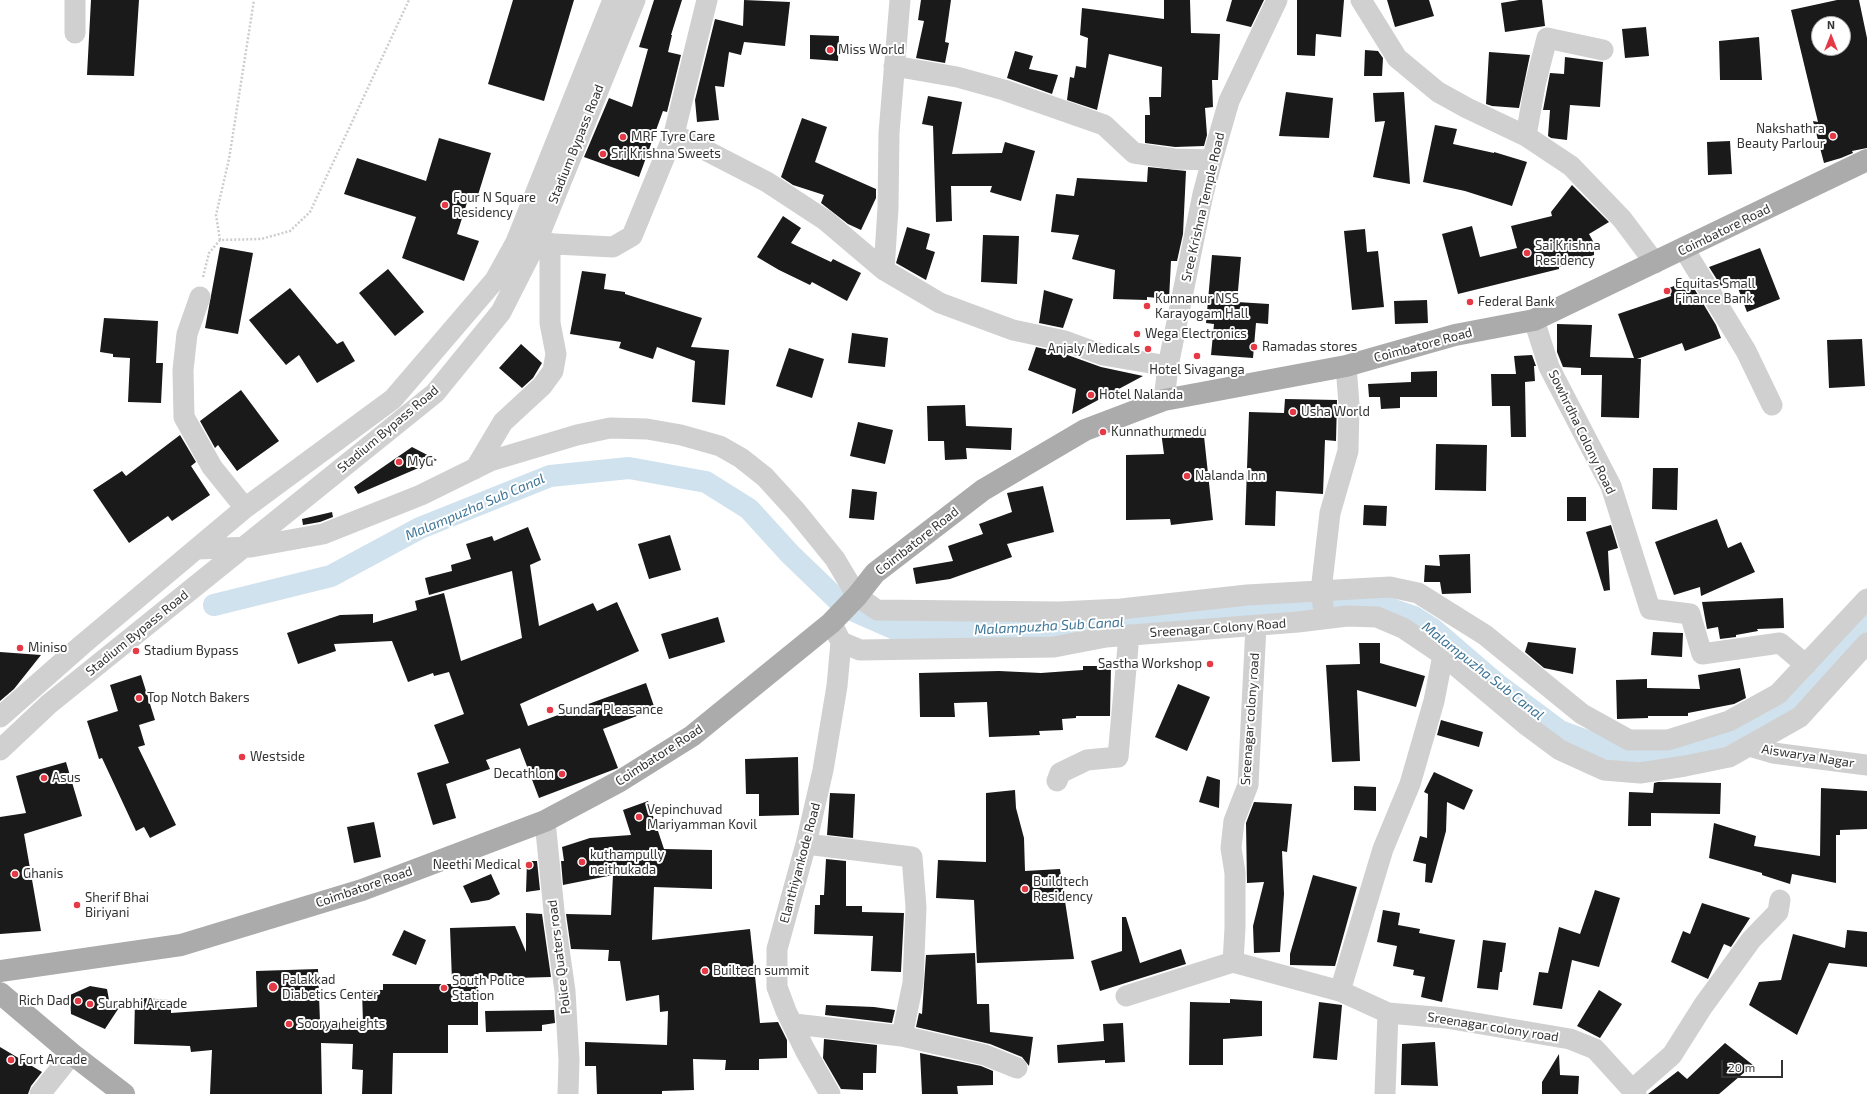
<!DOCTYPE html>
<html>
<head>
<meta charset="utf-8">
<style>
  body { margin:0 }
  #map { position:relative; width:1867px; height:1094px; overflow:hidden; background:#fff; font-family:"Exo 2",sans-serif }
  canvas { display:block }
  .north { position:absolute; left:1811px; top:16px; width:40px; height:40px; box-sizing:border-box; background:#fff; border:1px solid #adadad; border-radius:50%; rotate:0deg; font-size:11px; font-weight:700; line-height:16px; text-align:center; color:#333 }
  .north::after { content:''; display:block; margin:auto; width:14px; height:18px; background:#e63946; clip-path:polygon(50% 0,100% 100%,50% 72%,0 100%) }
  .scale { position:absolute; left:1721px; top:1060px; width:62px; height:18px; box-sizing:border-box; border:2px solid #333; border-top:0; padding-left:5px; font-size:12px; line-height:14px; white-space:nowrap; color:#333; -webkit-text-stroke:3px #fff; paint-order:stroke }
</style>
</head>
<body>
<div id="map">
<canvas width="1867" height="1094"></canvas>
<div class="north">N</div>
<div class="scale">20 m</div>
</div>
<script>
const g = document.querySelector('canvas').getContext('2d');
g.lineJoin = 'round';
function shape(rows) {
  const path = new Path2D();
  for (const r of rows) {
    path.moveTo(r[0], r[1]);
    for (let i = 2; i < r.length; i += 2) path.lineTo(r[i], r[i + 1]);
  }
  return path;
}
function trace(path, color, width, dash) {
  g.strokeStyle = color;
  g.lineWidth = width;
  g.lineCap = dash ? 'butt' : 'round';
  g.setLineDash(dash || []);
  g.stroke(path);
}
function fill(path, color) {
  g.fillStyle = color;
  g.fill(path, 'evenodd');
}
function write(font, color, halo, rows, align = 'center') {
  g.font = font + ' "Exo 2",sans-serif';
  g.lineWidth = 4;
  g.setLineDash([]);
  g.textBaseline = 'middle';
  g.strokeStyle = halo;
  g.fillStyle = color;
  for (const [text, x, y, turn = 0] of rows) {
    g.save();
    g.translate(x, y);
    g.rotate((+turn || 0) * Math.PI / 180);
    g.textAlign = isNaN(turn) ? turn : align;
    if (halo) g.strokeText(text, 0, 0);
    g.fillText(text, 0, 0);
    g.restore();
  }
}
const canal = shape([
  [214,605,331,576,420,528,550,476,629,468,706,482,749,509,790,554,845,607,895,629,954,631,1042,628,1189,617,1303,606,1370,602,1414,617,1433,629,1497,684,1560,731,1639,760,1693,751,1772,722,1807,690,1867,619]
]);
const building = shape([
  [91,0,139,0,134,76,87,75],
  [513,0,574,0,544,101,488,84],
  [654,0,682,0,671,35,672,35,668,52,681,55,667,112,663,111,639,177,584,157,609,98,632,107,648,49,639,47],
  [744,0,790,2,785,46,744,42,741,55,729,52,724,87,715,86,719,120,697,122,695,100,715,19,743,26],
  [921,0,951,0,945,42,949,43,945,63,916,58,924,21,918,20],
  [1164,0,1190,0,1191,33,1220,34,1218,80,1212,80,1213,107,1205,108,1207,135,1204,146,1175,147,1145,143,1145,115,1150,115,1149,97,1161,97,1162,67,1109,54,1097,110,1067,100,1070,77,1074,78,1076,66,1086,68,1088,38,1080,35,1082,8,1164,19],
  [1232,0,1264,0,1251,27,1226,21],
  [1297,0,1344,0,1341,37,1316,34,1315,56,1297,55],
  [1387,0,1429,0,1434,16,1395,27],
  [1519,0,1542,0,1545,26,1505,32,1501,3],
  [1837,0,1859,0,1867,38,1867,148,1852,151,1853,153,1841,158,1824,163,1813,121,1818,122,1791,10],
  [1819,24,1843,24,1843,48,1819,48],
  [1646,27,1649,56,1625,58,1622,29],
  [810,35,839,36,838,61,810,59],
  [1759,37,1762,80,1720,80,1719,41],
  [1365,50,1378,51,1383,58,1382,76,1364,76],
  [1015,51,1033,56,1029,69,1058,75,1052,94,1007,78],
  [1489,52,1530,55,1519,108,1492,106,1486,104],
  [1565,57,1603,62,1600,107,1570,105,1567,140,1551,138,1548,136,1550,110,1543,110,1550,73,1564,74],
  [1286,92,1333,98,1329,138,1279,136],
  [1404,92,1410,184,1373,177,1385,121,1375,122,1373,93],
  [928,96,962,102,952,154,1002,153,1005,142,1035,151,1021,201,990,192,992,186,951,186,952,221,936,222,933,126,922,124],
  [802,118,827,127,815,162,876,189,876,198,861,230,848,224,821,203,824,195,793,185,781,177],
  [1435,125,1457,129,1453,144,1494,153,1494,152,1527,162,1512,206,1465,191,1423,182],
  [439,138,491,153,478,195,470,193,457,234,479,241,464,281,402,258,416,217,344,194,357,158,426,181],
  [1730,141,1732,174,1708,175,1707,142],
  [1148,167,1186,171,1183,234,1177,261,1171,261,1169,299,1147,297,1147,300,1113,299,1115,270,1072,259,1079,235,1051,232,1056,194,1074,196,1077,178,1147,182],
  [1572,185,1609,222,1589,234,1594,243,1594,255,1559,267,1559,269,1458,294,1442,234,1472,226,1480,257,1517,248,1511,226,1552,216,1551,212],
  [783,216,801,228,791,243,831,262,833,259,861,273,847,301,812,282,810,285,779,270,757,257],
  [907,227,930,234,926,249,935,252,926,280,896,263],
  [1365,229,1367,252,1378,251,1384,307,1352,310,1344,231],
  [983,235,1019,236,1017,284,981,282],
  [220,247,253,253,238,334,205,328],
  [1760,248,1780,299,1747,312,1735,280,1721,286,1709,267],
  [1212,255,1241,257,1237,302,1269,304,1268,324,1256,323,1253,358,1211,355,1214,324,1206,323],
  [388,269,424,312,395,336,359,293],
  [582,271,606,274,604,289,625,292,625,294,702,318,691,347,729,350,725,405,692,402,695,361,657,347,653,359,619,348,621,342,570,334],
  [1689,280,1716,325,1721,338,1685,351,1682,343,1637,359,1641,359,1639,418,1601,417,1602,375,1581,375,1581,368,1563,367,1557,352,1557,324,1592,325,1590,357,1634,358,1618,314,1671,296,1669,288],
  [290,288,337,344,343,341,355,361,317,383,299,355,286,365,249,320],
  [1044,290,1073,299,1063,328,1039,323],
  [1427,300,1428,323,1395,324,1394,301],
  [104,318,158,321,156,363,163,363,161,403,128,402,130,358,113,357,113,354,100,352],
  [852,333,888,338,885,367,848,363],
  [1862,339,1865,386,1829,388,1827,340],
  [521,344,542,363,533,378,522,388,499,368],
  [1036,347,1062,353,1101,367,1143,376,1072,414,1076,389,1028,370],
  [789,348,824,359,812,398,776,386],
  [1532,355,1536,366,1534,366,1535,381,1525,382,1526,437,1511,437,1510,406,1492,406,1491,374,1516,374,1514,356],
  [1437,371,1437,397,1400,397,1400,408,1381,409,1380,397,1369,397,1368,384,1411,382,1411,372],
  [241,390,279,441,237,471,218,445,215,448,200,421],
  [1285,399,1337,400,1336,441,1325,440,1323,494,1276,491,1275,526,1245,525,1249,412,1284,413],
  [965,405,966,426,1012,428,1011,450,966,448,967,459,945,460,944,441,928,441,927,406],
  [858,422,893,430,885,464,850,456],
  [1203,427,1213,520,1171,525,1170,519,1126,520,1126,455,1164,454,1161,432],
  [180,435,196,462,191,466,210,495,172,521,168,516,129,543,93,490,122,471,126,476],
  [1436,444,1487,445,1486,491,1435,490],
  [412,447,437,460,358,494,354,487],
  [1653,468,1678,468,1677,510,1652,509],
  [1043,486,1054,532,1007,544,1012,557,950,579,916,584,913,568,953,561,948,546,983,534,979,524,1012,512,1007,493],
  [852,489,877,492,874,520,849,518],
  [1567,497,1586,497,1586,521,1567,521],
  [1364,505,1387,506,1386,526,1363,525],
  [332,512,333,517,320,522,303,525,302,519],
  [1717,519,1728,548,1741,542,1755,572,1701,596,1700,587,1674,595,1655,542],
  [1611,525,1618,548,1608,551,1610,590,1604,591,1586,532],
  [528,527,541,560,530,565,539,626,593,603,597,611,617,602,639,651,520,704,528,726,646,683,655,709,603,729,618,768,539,798,520,748,486,760,490,769,446,784,456,818,433,825,417,773,449,763,434,725,464,714,449,672,434,676,433,673,408,682,392,641,334,644,336,651,298,664,287,633,340,615,373,614,373,623,417,610,415,601,444,593,461,661,522,638,512,571,429,595,425,578,452,571,451,565,471,559,466,544,492,536,494,541],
  [670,535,681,570,649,579,638,544],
  [1470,554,1471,593,1442,594,1440,582,1424,582,1425,565,1440,566,1439,555],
  [1783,598,1784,628,1757,629,1758,631,1736,635,1736,637,1720,639,1718,627,1707,629,1702,602],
  [718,617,725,642,669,659,661,634],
  [1653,632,1683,633,1682,657,1651,655],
  [1528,642,1576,648,1573,674,1544,668,1525,652],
  [1359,643,1380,643,1380,663,1425,676,1416,707,1357,690,1360,761,1332,762,1326,665,1360,664],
  [0,652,41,655,14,689,0,701],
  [1083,666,1111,666,1110,716,1076,716,1076,718,1062,719,1063,730,1039,731,1040,735,989,737,987,702,954,703,955,717,920,717,919,673,999,671,1041,673,1083,670],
  [1740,668,1746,698,1734,704,1688,713,1688,716,1648,716,1648,718,1617,719,1616,680,1647,679,1647,688,1700,689,1698,675],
  [141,675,155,720,139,725,145,745,138,747,176,825,150,838,144,827,136,831,102,758,99,759,87,721,118,711,110,685],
  [1178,684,1210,697,1187,751,1155,737],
  [1441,720,1483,732,1479,747,1437,735],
  [798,757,799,815,759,816,759,794,746,794,745,759],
  [66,762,82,816,24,834,41,931,0,934,0,817,26,813,16,776],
  [1434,772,1473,790,1464,810,1447,802,1446,831,1432,883,1425,882,1426,864,1413,861,1420,836,1427,838,1428,794,1424,792],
  [1207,776,1220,780,1219,808,1199,802],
  [1658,782,1721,783,1720,814,1651,813,1651,826,1628,826,1629,792,1653,793,1654,783],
  [1354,786,1376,787,1376,811,1354,810],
  [1821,788,1867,791,1867,829,1840,830,1840,835,1836,835,1836,883,1792,874,1790,884,1762,875,1762,873,1709,858,1714,823,1756,836,1754,846,1820,856],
  [1015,790,1016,808,1024,838,1025,871,1060,869,1074,959,977,963,974,900,936,898,938,860,986,862,986,793],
  [830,793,855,794,853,838,827,835],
  [648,801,664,849,712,850,712,889,654,887,652,940,750,929,760,1023,778,1022,787,1040,787,1058,759,1059,759,1070,725,1070,726,1060,693,1059,694,1090,662,1091,662,1094,597,1094,596,1066,585,1066,585,1042,667,1045,668,1011,660,1012,659,995,626,1001,620,961,608,961,609,950,571,949,566,914,611,915,613,875,563,885,561,861,564,861,562,847,590,838,631,835,623,810],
  [1254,802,1292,804,1287,852,1282,851,1284,894,1280,952,1254,953,1253,926,1264,882,1247,883,1246,823],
  [374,822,381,857,354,863,347,827],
  [826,859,846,861,846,906,862,906,862,912,904,913,901,972,871,971,873,936,814,934,815,905,820,905,820,895,824,895],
  [527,861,537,861,540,890,526,892],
  [491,874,500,894,489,900,471,903,463,886],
  [1313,875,1357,887,1335,966,1290,965,1290,954],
  [1595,890,1620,898,1599,967,1572,960,1562,1009,1533,1005,1539,972,1548,973,1559,927,1580,934],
  [1702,903,1750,918,1731,947,1724,944,1708,979,1671,962,1683,931,1690,934],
  [1383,910,1400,913,1398,925,1420,929,1419,933,1455,940,1442,1002,1421,997,1425,977,1413,975,1414,970,1393,966,1397,946,1377,942],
  [526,913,542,914,551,977,478,979,478,1025,448,1025,448,1053,393,1053,392,1094,362,1094,363,1070,352,1069,353,1044,321,1043,322,1094,210,1094,212,1050,191,1052,190,1046,134,1044,135,1000,142,1001,143,998,171,1000,171,1013,257,1007,256,971,318,969,320,1022,363,1023,362,990,383,990,383,984,460,984,452,981,450,928,515,926,526,952],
  [1122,917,1126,917,1140,963,1181,949,1186,964,1100,991,1091,961,1122,951],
  [404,930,426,940,416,965,392,955],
  [1847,930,1867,932,1867,967,1829,963,1797,1035,1749,1005,1759,982,1781,980,1793,934,1845,948],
  [1483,940,1506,943,1502,972,1500,972,1498,990,1477,988],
  [975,953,977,1004,989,1004,990,1032,1033,1037,1029,1066,1022,1057,990,1044,916,1027,919,1013,922,1014,926,955],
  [90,986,107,989,109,1000,124,1000,105,1029,71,1014,70,995],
  [1599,990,1622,1004,1600,1038,1577,1026],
  [1230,999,1262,1001,1262,1036,1223,1039,1223,1065,1189,1065,1190,1002,1230,1003],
  [1319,1002,1342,1005,1337,1060,1313,1058],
  [826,1005,874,1007,895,1010,892,1023,825,1015],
  [554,1010,555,1023,542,1025,542,1031,486,1032,485,1011],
  [1123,1023,1125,1062,1105,1063,1105,1060,1058,1063,1057,1045,1104,1041,1103,1024],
  [824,1039,877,1045,876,1073,863,1073,863,1090,841,1089,823,1058],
  [1435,1042,1438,1086,1401,1085,1402,1044],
  [1725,1043,1753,1065,1719,1094,1648,1094,1678,1071,1687,1079],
  [0,1047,42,1072,31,1086,28,1094,0,1094],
  [920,1053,981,1066,993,1071,993,1085,957,1086,958,1094,922,1094],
  [1559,1054,1560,1075,1579,1076,1578,1094,1542,1094,1542,1082]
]);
const path = shape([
  [220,240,216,215,229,159,254,0],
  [203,277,209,253,220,240,261,239,290,231,310,212,409,0]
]);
const minor = shape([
  [75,0,75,33],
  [1361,0,1397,58,1438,92,1467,108,1526,136,1571,166,1622,219,1655,263],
  [894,66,957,77,1004,90,1104,125,1134,153,1174,159,1212,160],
  [674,134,767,182,825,220,884,270,940,303,1013,330,1065,341,1103,355,1168,366],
  [1526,136,1535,85,1547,38,1603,50],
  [536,243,613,247,632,236,674,134,707,0],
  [1684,249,1746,351,1772,405],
  [884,270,888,208,889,133,900,0],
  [200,297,187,334,183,370,184,417,212,467,245,508],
  [1534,320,1549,367,1611,486,1650,609,1690,614,1702,654,1780,643,1806,665],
  [1164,400,1168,366,1203,194,1212,160,1229,101,1277,0],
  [475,469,503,422,542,386,553,371,556,354,550,323,550,243],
  [198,549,251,547,323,534,421,495,490,461,577,435,610,428,647,429,681,435,720,446,741,458,765,477,796,511,835,559,857,596,877,610,1059,612,1121,609,1247,595,1390,587,1418,593,1485,635,1582,714,1629,740,1668,740,1729,721,1778,694,1867,599],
  [1323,605,1321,591,1330,513,1348,451,1349,404,1346,366],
  [1256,626,1248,785,1234,821,1231,848,1235,873,1235,928,1233,962,1340,991,1388,1013,1446,1018,1570,1039,1595,1049,1636,1094],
  [841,642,860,650,1054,647,1106,637,1298,622,1347,616,1377,617,1403,628,1443,655,1525,724,1560,750,1604,770,1640,773,1685,766,1729,757,1800,717,1867,643],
  [0,717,83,644,245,508,393,399,495,280,516,242,613,0],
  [1749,746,1773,753,1867,765],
  [0,750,49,704,435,393,501,312,536,243,635,0],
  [1057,781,1060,773,1087,760,1118,757,1129,635],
  [545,821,555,921,565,991,569,1060,568,1094],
  [1340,991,1383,849,1410,784,1434,701,1443,655],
  [1126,996,1233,962],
  [794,1024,902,1036,913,983,916,907,912,857,806,844],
  [902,1036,985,1055,1017,1068],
  [1632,1090,1672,1055,1703,1006,1751,940,1778,912,1780,900],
  [40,1094,72,1054],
  [830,1094,805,1050,786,1011,777,987,777,949,806,844,823,770,837,686,841,642,835,630],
  [1385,1094,1388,1013]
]);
const major = shape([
  [0,971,181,945,362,890,545,821,620,781,692,736,831,623,857,596,875,573,983,490,1085,430,1164,400,1346,366,1455,335,1534,320,1867,160],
  [0,993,72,1054,124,1094]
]);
const markers = [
  [830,50,4,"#e63946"],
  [1833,136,4,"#e63946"],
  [623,137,4,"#e63946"],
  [603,154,4,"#e63946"],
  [445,205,4,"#e63946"],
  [1527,253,4,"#e63946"],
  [1667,291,4,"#e63946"],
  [1470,302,4,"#e63946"],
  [1147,306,4,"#e63946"],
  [1137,334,4,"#e63946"],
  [1254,347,4,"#e63946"],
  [1148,349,4,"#e63946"],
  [1197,356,4,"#e63946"],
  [1091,395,4,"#e63946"],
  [1293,412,4,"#e63946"],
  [1103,432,4,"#e63946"],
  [399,462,4,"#e63946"],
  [1187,476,4,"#e63946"],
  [20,648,4,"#e63946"],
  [136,651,4,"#e63946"],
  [1210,664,4,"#e63946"],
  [139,698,4,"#e63946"],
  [550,710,4,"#e63946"],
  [242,757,4,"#e63946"],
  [562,774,4,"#e63946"],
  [44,778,4,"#e63946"],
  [639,817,4,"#e63946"],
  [582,862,4,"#e63946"],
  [529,865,4,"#e63946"],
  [15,874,4,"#e63946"],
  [1025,889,4,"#e63946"],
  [77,905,4,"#e63946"],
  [705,971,4,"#e63946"],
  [273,987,5,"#e63946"],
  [444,988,4,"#e63946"],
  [78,1001,4,"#e63946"],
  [90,1004,4,"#e63946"],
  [289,1024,4,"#e63946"],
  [11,1060,4,"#e63946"]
];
const poiNames = [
  ["Miss World",838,50],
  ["Nakshathra",1825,129,"right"],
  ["Beauty Parlour",1825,144,"right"],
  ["MRF Tyre Care",631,137],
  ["Sri Krishna Sweets",611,154],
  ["Four N Square",453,198],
  ["Residency",453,213],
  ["Sai Krishna",1535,246],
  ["Residency",1535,261],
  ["Equitas Small",1675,284],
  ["Finance Bank",1675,299],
  ["Kunnanur NSS",1155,299],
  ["Karayogam Hall",1155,314],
  ["Federal Bank",1478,302],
  ["Wega Electronics",1145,334],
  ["Ramadas stores",1262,347],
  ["Anjaly Medicals",1140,349,"right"],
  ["Hotel Sivaganga",1197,370,"center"],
  ["Hotel Nalanda",1099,395],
  ["Usha World",1301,412],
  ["Kunnathurmedu",1111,432],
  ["MyG",407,462],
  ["Nalanda Inn",1195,476],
  ["Miniso",28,648],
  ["Stadium Bypass",144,651],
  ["Sastha Workshop",1202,664,"right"],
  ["Top Notch Bakers",147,698],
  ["Sundar Pleasance",558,710],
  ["Westside",250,757],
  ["Decathlon",554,774,"right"],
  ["Asus",52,778],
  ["Vepinchuvad",647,810],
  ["Mariyamman Kovil",647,825],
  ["kuthampully",590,855],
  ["neithukada",590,870],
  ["Neethi Medical",521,865,"right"],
  ["Ghanis",23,874],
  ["Buildtech",1033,882],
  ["Residency",1033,897],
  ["Sherif Bhai",85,898],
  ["Biriyani",85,913],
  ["Builtech summit",713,971],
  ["Palakkad",282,980],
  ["Diabetics Center",282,995],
  ["South Police",452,981],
  ["Station",452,996],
  ["Rich Dad",70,1001,"right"],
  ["Surabhi Arcade",98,1004],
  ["Soorya heights",297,1024],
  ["Fort Arcade",19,1060]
];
const streetNames = [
  ["Stadium Bypass Road",576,144,-68],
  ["Sree Krishna Temple Road",1203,207,-77],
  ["Coimbatore Road",1724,230,-26],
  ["Coimbatore Road",1423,345,-15],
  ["Stadium Bypass Road",388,429,-40],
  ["Sowhrdha Colony Road",1582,432,64],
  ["Coimbatore Road",917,541,-38],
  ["Sreenagar Colony Road",1218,628,-4],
  ["Stadium Bypass Road",137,633,-39],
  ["Sreenagar colony road",1250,719,-86],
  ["Coimbatore Road",659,755,-33],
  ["Aiswarya Nagar",1808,756,9],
  ["Elanthiyankode Road",800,863,-75],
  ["Coimbatore Road",364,887,-19],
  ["Police Quaters road",559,957,-97],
  ["Sreenagar colony road",1493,1027,9]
];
const waterNames = [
  ["Malampuzha Sub Canal",475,507,-23],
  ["Malampuzha Sub Canal",1049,626,-3],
  ["Malampuzha Sub Canal",1483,671,38]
];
trace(canal, '#cfe2ee', 22);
fill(building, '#1a1a1a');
trace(path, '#cdcdcd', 2.5, [2, 2]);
trace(minor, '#d0d0d0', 21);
trace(major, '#ababab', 22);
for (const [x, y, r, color] of markers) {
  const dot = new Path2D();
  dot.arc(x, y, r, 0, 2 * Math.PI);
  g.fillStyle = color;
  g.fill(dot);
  trace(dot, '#fff', 1.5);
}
write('13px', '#333', '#fff', poiNames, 'left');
write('13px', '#333', '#fff', streetNames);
write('italic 14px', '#3f7597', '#fff', waterNames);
</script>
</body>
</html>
